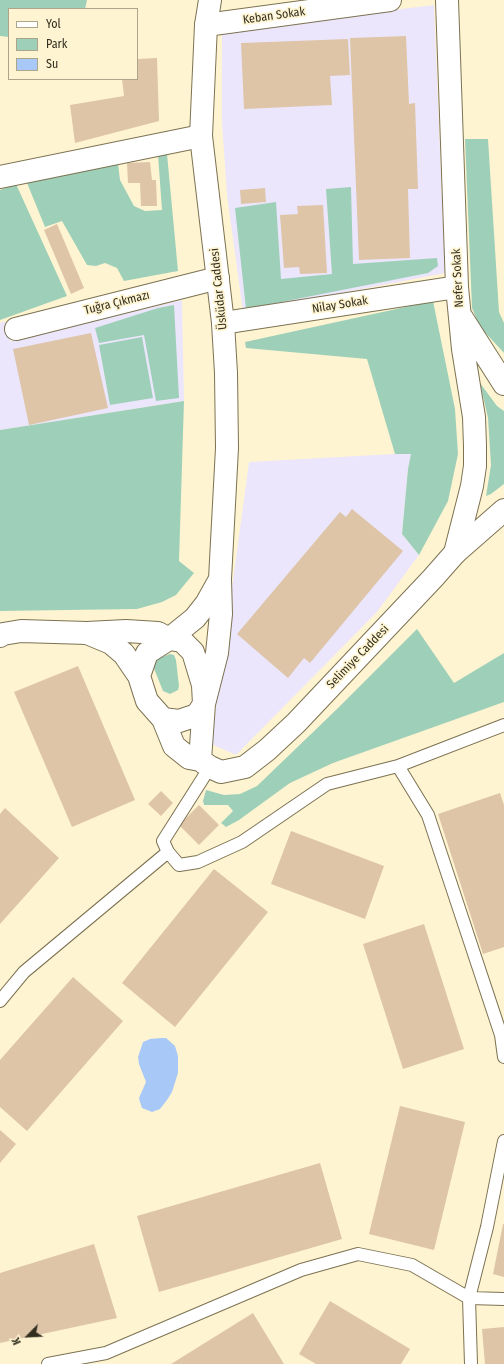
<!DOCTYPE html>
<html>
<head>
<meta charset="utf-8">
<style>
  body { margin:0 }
  #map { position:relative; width:504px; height:1364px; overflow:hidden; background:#fff4d1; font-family:"Fira Sans Condensed",sans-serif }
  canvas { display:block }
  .legend { position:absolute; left:8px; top:8px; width:130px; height:72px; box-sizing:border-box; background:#fff4d1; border:1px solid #ada58a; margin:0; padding:5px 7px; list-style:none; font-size:12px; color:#322e20 }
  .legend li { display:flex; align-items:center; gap:8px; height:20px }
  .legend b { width:20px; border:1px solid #ada58a }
  .north { position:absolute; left:8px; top:1316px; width:40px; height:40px; -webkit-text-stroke:3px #fff4d1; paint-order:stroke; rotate:246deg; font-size:11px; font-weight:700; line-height:16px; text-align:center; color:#322e20 }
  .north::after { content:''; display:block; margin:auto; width:14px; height:18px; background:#322e20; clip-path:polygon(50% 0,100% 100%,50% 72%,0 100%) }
</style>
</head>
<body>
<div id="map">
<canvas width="504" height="1364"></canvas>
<ul class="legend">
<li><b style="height:5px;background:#fff"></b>Yol</li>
<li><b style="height:11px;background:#9ed0b9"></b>Park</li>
<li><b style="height:11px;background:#a8c9f8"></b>Su</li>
</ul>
<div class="north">K</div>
</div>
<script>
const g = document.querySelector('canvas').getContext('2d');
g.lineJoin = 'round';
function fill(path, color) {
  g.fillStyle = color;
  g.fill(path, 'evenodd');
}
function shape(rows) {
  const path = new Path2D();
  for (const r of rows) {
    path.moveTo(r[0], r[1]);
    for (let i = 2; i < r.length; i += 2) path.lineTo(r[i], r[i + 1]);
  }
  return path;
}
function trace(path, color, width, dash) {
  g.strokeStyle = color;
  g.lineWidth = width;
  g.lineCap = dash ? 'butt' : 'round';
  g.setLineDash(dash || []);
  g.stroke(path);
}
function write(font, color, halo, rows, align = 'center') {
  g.font = font + ' "Fira Sans Condensed",sans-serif';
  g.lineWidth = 3.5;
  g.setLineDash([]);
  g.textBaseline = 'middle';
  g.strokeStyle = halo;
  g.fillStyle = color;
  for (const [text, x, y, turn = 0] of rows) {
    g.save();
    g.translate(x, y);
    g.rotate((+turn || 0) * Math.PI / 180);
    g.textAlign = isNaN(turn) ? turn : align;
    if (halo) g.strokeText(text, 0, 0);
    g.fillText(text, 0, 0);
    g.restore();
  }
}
const education = shape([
  [434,5,445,273,243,312,227,195,222,123,222,31],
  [182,300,184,401,0,430,0,323,5,321,10,341],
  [412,453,408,469,402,534,419,555,377,612,236,755,211,744,249,462]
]);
const green = shape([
  [0,0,87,0,85,9,9,9,9,37,0,36],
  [465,139,488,139,499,312,504,323,504,353,480,327,472,308],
  [167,154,178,271,124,281,117,268,105,263,96,266,87,265,62,221,45,227,27,183,28,181,118,164,120,180,134,206,145,211,162,210,158,155],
  [16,184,67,296,0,320,0,190],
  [351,187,353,264,437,258,438,266,428,273,246,309,235,208,276,202,281,279,332,274,326,189],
  [433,301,455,409,458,454,448,501,419,555,402,534,408,469,411,454,395,454,367,359,246,348,245,342],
  [174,305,179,398,156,401,144,335,99,343,95,328,158,308],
  [142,337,153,398,110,405,99,345],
  [480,383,497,406,504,411,504,484,491,494,486,496,491,465,488,418],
  [184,401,179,561,194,573,176,595,162,602,137,609,0,611,0,430],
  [417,629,454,683,504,653,504,702,333,763,290,783,239,820,226,827,221,823,233,811,228,805,204,805,203,801,206,790,224,795,240,794,257,786,337,709],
  [170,654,174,655,176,660,179,686,178,690,170,694,163,691,151,661]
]);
const water = shape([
  [161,1038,166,1038,175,1046,178,1056,178,1073,172,1092,167,1100,160,1109,152,1112,142,1108,140,1102,139,1098,146,1082,139,1064,138,1057,143,1042,150,1039]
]);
const building = shape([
  [406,36,409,104,415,103,418,189,408,189,410,258,359,260,350,38],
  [348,39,350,75,330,76,332,105,244,109,241,43],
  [157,58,159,121,75,143,70,105,124,96,122,79,137,79,137,59],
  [150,162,152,180,156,180,157,206,141,206,140,183,128,183,127,163],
  [265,188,266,202,241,204,240,190],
  [323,205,327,273,300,274,299,267,284,268,280,215,298,214,297,206],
  [57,224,84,288,71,294,44,230],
  [91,333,108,408,29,425,13,349],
  [352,509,403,551,310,663,304,658,288,678,237,634,340,512,346,517],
  [78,666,135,800,72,827,14,692],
  [161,791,173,803,161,816,148,804],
  [500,793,504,805,504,947,483,954,438,814],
  [199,805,219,825,199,845,179,825],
  [5,808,59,858,0,924,0,814],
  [291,831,384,866,365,919,271,884],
  [214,869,268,912,175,1027,122,983],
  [424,924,464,1049,403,1069,363,944],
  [73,977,123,1021,27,1131,0,1107,0,1060],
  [400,1106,465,1122,434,1250,369,1234],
  [0,1130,16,1144,0,1163],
  [320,1163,342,1239,159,1292,137,1216],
  [503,1224,504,1224,504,1277,493,1274],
  [94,1244,117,1318,0,1343,0,1273],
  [330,1301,410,1349,401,1364,316,1364,299,1354],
  [253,1313,284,1364,171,1364],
  [504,1327,504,1364,485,1364,482,1329]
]);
const lane = shape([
  [504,725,398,766,428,815,501,1035,504,1057],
  [210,767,163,841,168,852,179,865,198,862,242,842,327,784,398,766],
  [0,1001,24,972,168,852],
  [48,1364,106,1353,301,1270,358,1254,412,1265,469,1298,504,1299],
  [471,1364,469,1298,487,1227,504,1141]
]);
const street = shape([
  [447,0,457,287,463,349,474,417,475,446,475,466,472,486,455,553],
  [206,25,390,0],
  [0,177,201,136],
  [462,318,504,384],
  [223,323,457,287],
  [16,329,218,278],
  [0,636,3,634,21,631,87,633]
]);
const secondary = shape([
  [210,0,206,25,201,136,223,323,226,373,227,448,220,579],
  [139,676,147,653,169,639,195,618,206,604,220,579,221,614,217,653,204,704,197,715,179,721,163,719,147,701,139,676,124,654,111,643,87,633,126,631,158,633,169,639,182,641,193,652,203,685,204,704,200,760,189,758,174,746,163,719],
  [200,760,210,767,221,772,245,767,267,750,296,723,433,578,455,553,504,510]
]);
const streetNames = [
  ["Keban Sokak",274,16,-8],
  ["Nefer Sokak",458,278,-93],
  ["Üsküdar Caddesi",219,289,-96],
  ["Tuğra Çıkmazı",117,303,-14],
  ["Nilay Sokak",340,305,-9],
  ["Selimiye Caddesi",358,657,-46]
];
fill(education, '#ece6fc');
fill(green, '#9ed0b9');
fill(water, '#a8c9f8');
fill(building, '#dec5a8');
trace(lane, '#7c7252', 14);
trace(street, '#7c7252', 24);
trace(secondary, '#7c7252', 24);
trace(lane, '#fff', 12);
trace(street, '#fff', 22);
trace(secondary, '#fff', 22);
write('12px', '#322e20', '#fff4d1', streetNames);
</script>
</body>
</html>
